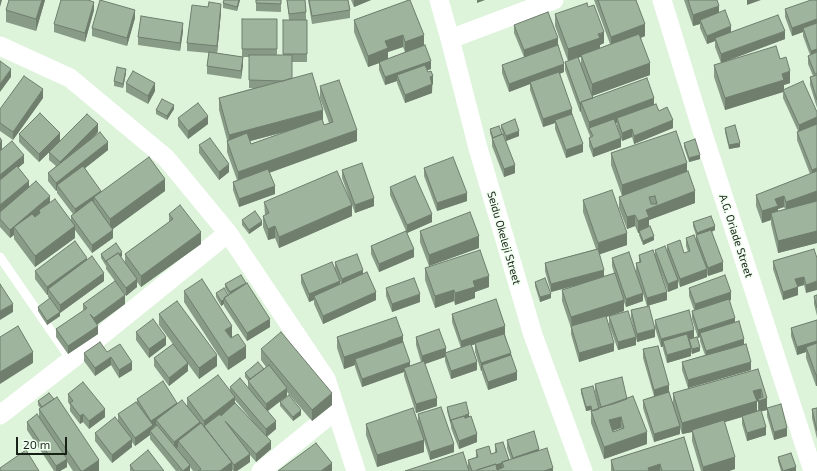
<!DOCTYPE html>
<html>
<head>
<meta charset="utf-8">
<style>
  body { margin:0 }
  #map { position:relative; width:817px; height:471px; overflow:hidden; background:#ddf4db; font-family:"Exo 2",sans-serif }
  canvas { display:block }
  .scale { position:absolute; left:16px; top:437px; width:51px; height:18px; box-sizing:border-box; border:2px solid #182118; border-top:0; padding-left:5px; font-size:12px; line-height:14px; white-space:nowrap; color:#182118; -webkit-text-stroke:3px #f0ffef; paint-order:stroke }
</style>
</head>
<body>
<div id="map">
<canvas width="817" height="471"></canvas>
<div class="scale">20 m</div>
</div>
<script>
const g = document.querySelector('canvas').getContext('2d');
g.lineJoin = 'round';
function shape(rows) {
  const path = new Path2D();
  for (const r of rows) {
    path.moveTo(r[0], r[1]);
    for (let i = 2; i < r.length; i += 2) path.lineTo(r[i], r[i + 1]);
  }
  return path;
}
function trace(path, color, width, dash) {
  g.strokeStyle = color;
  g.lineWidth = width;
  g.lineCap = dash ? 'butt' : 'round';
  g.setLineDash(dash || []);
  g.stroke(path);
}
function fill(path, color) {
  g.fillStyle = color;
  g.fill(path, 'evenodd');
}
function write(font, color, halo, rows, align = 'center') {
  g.font = font + ' "Exo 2",sans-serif';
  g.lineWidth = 3;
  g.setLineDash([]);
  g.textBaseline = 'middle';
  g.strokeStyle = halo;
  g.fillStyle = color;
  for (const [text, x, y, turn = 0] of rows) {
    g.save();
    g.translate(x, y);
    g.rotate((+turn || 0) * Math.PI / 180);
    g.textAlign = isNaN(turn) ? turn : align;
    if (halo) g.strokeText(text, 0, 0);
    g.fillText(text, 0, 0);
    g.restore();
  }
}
const lane = shape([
  [0,257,71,360]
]);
const street = shape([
  [439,0,450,39,478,148,533,335,583,471],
  [662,0,704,137,813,471],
  [450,39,554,0],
  [0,46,70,78,166,158,228,233,326,379,356,471],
  [0,415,71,360,228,233],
  [261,471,336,410]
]);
const wall = shape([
  [45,0,36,31,6,22,6,10],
  [240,0,237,11,223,8,223,3],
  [256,0,281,0,281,12,256,11],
  [287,0,305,0,306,12,306,20,307,20,307,62,292,62,292,78,323,121,324,125,329,123,320,98,320,86,357,141,269,173,275,194,239,207,233,190,233,182,237,180,227,152,227,140,219,110,219,98,254,88,249,88,249,57,242,57,243,65,241,79,207,74,207,66,209,53,187,51,187,43,221,12,217,53,242,57,242,19,277,19,277,55,283,55,283,20,289,20],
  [285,132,251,144,250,141],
  [308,0,348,0,350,10,350,18,312,24],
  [351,0,371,0,354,7],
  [409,0,431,69,427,70,428,72,433,76,432,93,405,103,397,83,397,81,385,85,379,70,379,63,368,67,354,32,354,20],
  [403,47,405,52,388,59,388,52],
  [594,0,636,0,645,36,641,38,650,75,592,96,593,98,654,105,659,111,673,128,634,144,632,137,622,141,617,126,617,123,615,124,621,147,593,157,589,146,589,138,590,137,589,133,589,134,581,113,581,111,580,112,565,70,565,62,568,61,555,26,555,14,588,7,604,43,600,45,600,48,610,44],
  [578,57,581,57,581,64],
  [684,0,717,0,719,12,731,32,785,39,721,63,715,47,715,41,707,44,700,28,700,24,693,26],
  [817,0,817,108,810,85,810,77,813,76,808,64,808,56,810,55,803,36,803,32,792,36,785,17,785,9],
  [94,10,85,42,54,32,54,24],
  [135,18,127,46,92,36,92,28],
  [514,25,558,45,564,72,560,74,583,152,566,158,555,129,555,123,543,127,530,90,530,84,509,92,502,73,502,65,524,57,514,33],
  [183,31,180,51,138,45,138,37],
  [780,59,790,83,784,85,784,90,817,112,817,243,778,253,771,224,771,220,762,223,756,206,756,195,810,174,797,140,797,132,798,131,783,98,783,92,725,110,714,77,714,65],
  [784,207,785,209,778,211,778,209],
  [126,73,123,88,114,86,114,81],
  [126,83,155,91,148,104,126,92],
  [43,98,13,140,0,131,0,109],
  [174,109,167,120,156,114,156,110],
  [178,118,208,124,188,139,178,126],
  [501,125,519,136,506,141,501,129],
  [725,128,740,147,729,149,725,132],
  [490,129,515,173,504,177,492,146,492,139,490,133],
  [98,132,92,139,108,150,85,168,101,193,165,191,113,229,113,238,92,253,75,230,75,238,35,267,14,239,14,235,10,238,0,227,0,138,2,149,24,163,18,168,29,187,71,220,71,216,73,214,57,193,57,190,56,191,48,181,48,173,56,166,49,160,49,152,39,162,19,142,19,134,60,141],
  [684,143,700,159,689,162,684,147],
  [199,145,229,172,219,180,199,153],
  [611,153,687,171,695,203,649,220,649,226,654,240,643,245,639,235,639,233,638,233,635,226,627,229,619,208,619,197,622,196,611,165],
  [424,168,467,201,437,211,424,176],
  [342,170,374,206,355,213,352,205,352,216,279,248,275,238,268,240,263,227,263,216,265,215,264,202,351,203,342,178],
  [390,187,432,222,407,233,414,257,379,272,371,254,371,246,406,231,390,195],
  [583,200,627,245,599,254,604,276,614,273,612,266,612,258,643,301,626,307,624,302,624,311,606,317,614,351,579,362,571,334,571,328,562,301,562,290,576,285,551,292,545,271,545,263,596,249,583,212],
  [169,214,201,244,141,287,137,282,137,287,126,296,106,269,106,266,101,258,101,254,122,256,121,257,125,262,125,254,169,222],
  [242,220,262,225,249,234,242,225],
  [693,222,715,230,712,232,723,271,708,276,707,274,707,277,680,287,678,281,678,288,668,292,661,273,667,300,647,306,636,272,636,263,639,262,639,255,655,255,655,250,667,252,667,245,684,253,688,252,686,246,686,238,696,240,696,235,693,226],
  [420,231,479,248,429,266,420,242],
  [814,249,806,293,804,285,798,287,798,295,783,300,773,269,773,261],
  [87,260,104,281,60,313,60,312,60,316,47,325,38,311,38,307,50,299,48,297,48,295,47,295,35,279,35,271],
  [335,262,363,273,376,300,323,324,314,304,314,300,309,302,301,283,301,275,340,284,341,284,335,270],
  [425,268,489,287,475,292,475,298,455,305,454,301,435,308,425,280],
  [535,282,551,298,540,302,535,286],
  [225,284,246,284,270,327,247,341,224,306,224,304,221,306,216,297,216,293,229,295,225,288],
  [386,288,420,302,392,312,386,296],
  [689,288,731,300,729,301,735,322,744,344,751,370,688,388,682,370,682,362,705,355,700,341,700,337,698,338,692,319,692,311,694,310,689,296],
  [184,291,232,337,246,358,228,370,184,302],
  [817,295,817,316,814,304,814,296],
  [83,304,125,304,97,324,98,334,68,354,56,337,56,329,83,311],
  [631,310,655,337,637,342,631,318],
  [159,314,217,366,199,379,188,364,188,371,169,386,154,366,154,358,173,344,159,325],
  [452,314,505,334,517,380,488,390,482,373,482,371,481,371,475,352,475,344,471,345,477,370,451,379,445,361,445,357,425,364,437,406,416,413,404,376,404,372,362,387,355,367,355,365,344,369,337,348,337,337,403,342,410,366,421,362,416,345,416,337,446,353,461,348,452,322],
  [609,316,636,345,618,350,609,325],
  [655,320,694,338,700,351,692,354,691,352,691,356,667,363,663,349,663,347,661,347,655,328],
  [817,320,817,386,816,386,806,358,806,352,797,355,791,336,791,328],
  [136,332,166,345,149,358,136,340],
  [261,349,332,405,312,421,287,392,287,396,268,411,276,429,267,437,271,449,256,462,250,455,250,462,237,471,233,471,232,470,232,471,193,471,190,467,190,471,176,471,150,439,150,435,135,446,132,442,132,447,112,463,95,441,95,433,118,421,118,414,137,402,137,399,177,404,187,406,187,398,230,391,230,387,248,388,248,381,245,377,245,373,264,369,266,367,261,360],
  [235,400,254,423,235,403],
  [643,349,669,392,673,404,673,393,758,369,767,410,761,411,766,435,747,441,742,424,742,417,724,422,735,469,729,471,701,471,692,441,692,432,682,434,680,428,680,434,654,442,643,408,643,400,654,396,643,358],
  [758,401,758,410,757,411,757,402],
  [107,352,132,370,119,378,111,365,95,376,84,361,84,353],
  [595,384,627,399,647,444,604,459,591,423,591,410,586,411,581,393,581,389,599,409,595,392],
  [621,428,621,429,613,432,613,431],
  [68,394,105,417,89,429,83,422,80,424,70,411,70,405,68,402],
  [38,401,99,471,73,471,67,462,67,467,60,471,54,471,27,430,27,422,39,417,39,409,40,408,38,405],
  [280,402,301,415,293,421,280,406],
  [447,407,469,417,477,442,459,449,451,428,451,426,447,411],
  [767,408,787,436,774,440,767,416],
  [817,408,817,439,812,418,812,409],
  [418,414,454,452,430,460,424,440,424,452,377,467,366,435,366,424,418,422],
  [684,437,694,471,611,471,611,460],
  [507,440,539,451,553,471,405,471,468,467,468,460,476,457,476,450,491,454,495,453,495,444,509,460,511,460,507,448],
  [778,457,796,471,781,471,778,461],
  [130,465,164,471,130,471]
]);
const shadedWall = shape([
  [0,0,2,0,0,7],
  [42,0,45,0,36,31,36,19],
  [239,0,240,0,237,11,237,7],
  [354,0,371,0,354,7],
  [477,0,485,0,477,3],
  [747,0,761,0,747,5],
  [94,2,94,10,85,42,85,33],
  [221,4,221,12,217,54,217,46],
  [719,6,719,18,700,20,700,24,693,26,693,15],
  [135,10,135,18,127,46,127,38],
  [817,19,817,27,803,28,803,32,792,36,792,28],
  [183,23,183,31,180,51,180,43],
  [645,24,645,36,611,48,611,37],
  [731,26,731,34,715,38,715,41,707,44,707,36],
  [785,31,785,39,721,63,721,54],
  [604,32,604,43,600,45,600,50,581,55,581,57,568,61,568,49],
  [403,35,403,47,388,52,388,60,368,67,368,56,385,41],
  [424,35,424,47,405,53,405,42],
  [558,38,558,46,524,59,524,50],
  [817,49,817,57,811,59,811,51],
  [243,57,243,65,241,79,241,71],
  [431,61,431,69,399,80,397,75,397,81,385,85,385,77],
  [650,63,650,75,592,96,592,84],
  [564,64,564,72,530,84,530,82,530,84,509,92,509,84],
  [11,69,11,77,0,92,0,84],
  [126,69,126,73,123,88,123,84],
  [790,71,790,83,784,85,784,91,783,90,783,92,725,110,725,98,782,74],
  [433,76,433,84,432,85,432,84,432,93,405,103,405,95,430,77],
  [155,83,155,91,148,104,148,96],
  [43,89,43,98,13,140,13,132],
  [654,98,654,110,617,118,617,123,591,133,589,128,589,134,589,122],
  [581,103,581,111,580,112,580,104],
  [174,105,174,109,167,120,167,116],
  [572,109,572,117,555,120,555,123,543,127,543,119],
  [323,110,323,121,229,147,229,135],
  [208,116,208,124,188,139,188,131],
  [817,117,817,125,799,133,799,125],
  [673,120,673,128,634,144,634,136],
  [98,124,98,132,60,170,60,162],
  [632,129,632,137,622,141,622,133],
  [357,130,357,141,238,184,238,172],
  [519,131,519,136,506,141,506,136],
  [60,133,60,142,39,162,39,154],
  [621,138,621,147,593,157,593,149],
  [2,141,2,149,0,151,0,143],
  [108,142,108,150,60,188,57,185,57,190,56,191,56,183],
  [740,143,740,147,729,149,729,145],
  [583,144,583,152,566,158,566,150],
  [24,155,24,163,0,183,0,175],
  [700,155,700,159,689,162,689,158],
  [687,163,687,174,622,196,622,185],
  [229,164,229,172,219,180,219,172],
  [515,165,515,173,504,177,504,169],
  [817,168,817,176,812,178,812,170],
  [165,179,165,191,110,231,110,219],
  [29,181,29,189,0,213,0,205],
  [275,186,275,194,239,207,239,199],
  [101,191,101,199,94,197,94,204,75,217,75,209],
  [695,191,695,203,649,220,649,229,639,231,639,233,638,233,638,221,646,210],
  [817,191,817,202,786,214,786,202],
  [467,193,467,201,437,211,437,203],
  [50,196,50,204,39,210,39,214,18,232,14,227,14,235,10,238,10,230],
  [784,196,784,207,778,209,778,217,771,213,771,220,762,223,762,211,775,199],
  [374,198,374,206,355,213,355,205],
  [352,205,352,216,279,248,279,237],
  [432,214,432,222,407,233,407,225],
  [635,215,635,226,627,229,627,217],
  [262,221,262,225,249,234,249,230],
  [75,226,75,238,35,267,35,256],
  [275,226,275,238,268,240,268,229],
  [715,226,715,230,697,237,697,233],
  [113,230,113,238,92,253,92,245],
  [817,231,817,243,778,253,778,241],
  [201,232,201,244,141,287,141,276],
  [627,233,627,245,598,255,598,243],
  [479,236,479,248,429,266,429,255],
  [654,236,654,240,643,245,643,241],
  [414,249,414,257,379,272,379,264],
  [122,252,122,256,110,265,108,263],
  [87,258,87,266,48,289,48,295,47,295,47,287],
  [723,262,723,271,708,276,708,268],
  [707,269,707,277,680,287,680,279],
  [363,270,363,278,342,287,342,279],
  [604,270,604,278,551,292,551,284],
  [104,273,104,281,60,313,60,305],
  [489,276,489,287,475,292,475,298,455,305,455,293,473,281],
  [804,277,804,285,795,287,795,279],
  [137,279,137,287,126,296,126,288],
  [678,280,678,288,668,292,668,284],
  [340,281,340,290,314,296,314,300,309,302,309,294],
  [817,281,817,290,806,293,806,285],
  [246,283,246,288,230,297,230,292],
  [798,287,798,295,783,300,783,292],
  [454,290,454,301,435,308,435,296],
  [376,292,376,300,323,324,323,316],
  [667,292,667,300,647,306,647,298],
  [731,292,731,300,695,313,695,304],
  [643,293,643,301,626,307,626,299],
  [420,294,420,302,392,312,392,304],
  [551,294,551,298,540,302,540,297],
  [125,295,125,304,94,327,94,318],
  [224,300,224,304,221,306,221,301],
  [624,300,624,311,572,328,571,317],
  [13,304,13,312,0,320,0,311],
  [60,312,60,316,47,325,47,321],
  [735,318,735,326,700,333,700,337,698,338,698,330],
  [270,319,270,327,247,341,247,333],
  [98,326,98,334,68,354,68,346],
  [232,326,232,337,225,342,225,330],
  [505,326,505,334,461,349,461,341],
  [655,329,655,337,637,342,637,334],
  [694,330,694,338,664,346,663,341,663,347,661,347,661,339],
  [403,336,403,347,355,359,355,365,344,369,344,357],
  [166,337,166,345,149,358,149,349],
  [636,337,636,345,618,350,618,342],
  [744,339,744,347,706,359,706,351],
  [817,341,817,349,806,347,806,352,797,355,797,347],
  [614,343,614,351,579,362,579,353],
  [246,346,246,358,228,370,228,358],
  [700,347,700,351,692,354,692,349],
  [446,348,446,356,445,353,445,357,422,365,422,356],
  [691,348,691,356,667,363,667,355],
  [33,352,33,363,0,384,0,372],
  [511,353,511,361,482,365,482,371,481,371,481,363],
  [217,355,217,366,199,379,199,368],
  [111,357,111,365,95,376,95,368],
  [132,362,132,370,119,378,119,370],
  [410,362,410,370,404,368,404,372,362,387,362,379],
  [477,362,477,370,451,379,451,371],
  [751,362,751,370,688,388,688,380],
  [188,363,188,371,169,386,169,378],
  [517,372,517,380,488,390,488,382],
  [817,374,817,386,816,386,816,375],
  [669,385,669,394,654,398,654,390],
  [287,388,287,396,266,412,266,404],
  [761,389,761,400,767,398,767,410,759,412,758,399,758,401,757,402,757,413,742,416,742,417,692,432,692,430,692,432,682,434,682,423,753,391],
  [332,393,332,405,312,421,312,410],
  [235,397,235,405,205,428,204,426,204,429,204,421],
  [437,398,437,406,416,413,416,404],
  [177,403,177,411,156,420,156,425,153,427,153,433,150,431,150,435,135,446,135,438,151,426,151,421],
  [591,406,591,410,586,411,586,407],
  [105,409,105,417,89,429,89,421],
  [301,410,301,415,293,421,293,417],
  [83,414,83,422,80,424,80,416],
  [469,414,469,418,466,419,465,415],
  [621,417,621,428,609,432,609,420],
  [276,421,276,429,266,437,266,429],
  [200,422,200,430,178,441,178,447,174,450,174,442],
  [680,426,680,434,654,442,654,434],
  [766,427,766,435,747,441,747,433],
  [787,428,787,436,774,440,774,432],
  [647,432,647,444,604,459,604,447],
  [477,434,477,442,459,449,459,441],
  [132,439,132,447,112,463,112,455],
  [424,440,424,452,377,467,377,455],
  [271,441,271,449,256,462,256,454],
  [454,444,454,452,430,460,430,452],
  [539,449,539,457,513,466,513,458],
  [250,454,250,462,237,471,234,471,234,465],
  [735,457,735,469,729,471,703,471,703,467],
  [67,459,67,467,60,471,56,471,56,466],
  [99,460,99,471,83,471],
  [232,462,232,471,220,471],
  [332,463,332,471,321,471],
  [502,463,502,471,477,471],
  [660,464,660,471,648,471,648,468],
  [190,465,190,471,183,471],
  [796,467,796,471,783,471],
  [553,468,553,471,544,471]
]);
const building = shape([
  [9,0,42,0,36,19,6,10,9,0],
  [61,0,88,0,94,2,85,33,54,24,61,0],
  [100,0,135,10,127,38,92,28,100,0],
  [224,0,239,0,237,7,223,3,224,0],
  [256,0,281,0,281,4,256,3,256,0],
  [287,0,305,0,306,12,289,14,287,0],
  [309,0,348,0,350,10,312,16,309,0],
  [409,0,410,0,424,35,405,42,403,35,385,41,388,48,368,56,354,20,409,0],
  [598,0,636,0,645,24,611,37,598,0],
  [688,0,717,0,719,6,693,15,688,0],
  [811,0,817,0,817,19,792,28,785,9,811,0],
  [209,2,221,4,217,46,187,43,192,5,208,7,209,2],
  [587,3,588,7,594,5,604,32,598,34,600,38,568,49,555,14,587,3],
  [725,10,731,26,707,36,700,20,725,10],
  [548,12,558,38,524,50,514,25,548,12],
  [778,15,785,31,721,54,715,38,778,15],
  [141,16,183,23,180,43,138,37,141,16],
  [242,19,277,19,277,49,242,49,242,19],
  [283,20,307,20,307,54,283,54,283,20],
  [817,23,817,49,811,51,803,28,817,23],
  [639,34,650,63,592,84,581,55,639,34],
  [425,45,431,61,385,77,379,62,425,45],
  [558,45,564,64,509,84,502,65,558,45],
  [776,46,780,59,786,57,790,71,782,74,784,80,725,98,714,65,776,46],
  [209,52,243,57,241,71,207,66,209,52],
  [817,52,817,73,815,74,808,56,817,52],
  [249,55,292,55,292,78,283,81,249,80,249,55],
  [578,57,593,98,581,102,581,103,580,104,565,62,578,57],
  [0,61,11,69,0,84,0,61],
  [425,65,428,72,431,71,433,76,430,77,432,84,405,95,397,75,425,65],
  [117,67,126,69,123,84,114,81,117,67],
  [133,71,155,83,148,96,126,83,133,71],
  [559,72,572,109,543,119,530,82,559,72],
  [312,73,323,110,229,135,219,98,312,73],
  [817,75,817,100,810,77,817,75],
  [24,76,43,89,13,132,0,123,0,109,24,76],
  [647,78,654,98,589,122,581,102,647,78],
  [339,80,357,130,238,172,227,141,247,133,251,144,322,119,324,125,333,122,320,86,339,80],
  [803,81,817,112,817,117,799,125,783,90,803,81],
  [162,99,174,105,167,116,156,110,162,99],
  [198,103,208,116,188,131,178,118,198,103],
  [656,104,659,111,667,107,673,120,634,136,632,129,622,133,617,118,656,104],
  [40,113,60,133,39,154,19,134,40,113],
  [87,114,98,124,60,162,49,152,87,114],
  [572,114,583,144,566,150,555,120,572,114],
  [515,119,519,131,506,136,501,125,515,119],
  [614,119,621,138,593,149,589,138,593,136,589,128,614,119],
  [817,124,817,168,812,170,797,132,817,124],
  [735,125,740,143,729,145,725,128,735,125],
  [499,126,502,134,493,138,490,129,499,126],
  [676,131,687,163,622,185,611,153,676,131],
  [100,132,108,142,56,183,48,173,100,132],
  [503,134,515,165,504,169,492,138,503,134],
  [0,138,2,141,0,143,0,138],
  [210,138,229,164,219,172,199,145,210,138],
  [695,139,700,155,689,158,684,143,695,139],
  [12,141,24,155,0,175,0,151,12,141],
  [149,157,165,179,110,219,94,197,149,157],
  [453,157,467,193,437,203,424,168,453,157],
  [362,163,374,198,355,205,342,170,362,163],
  [17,166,29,181,0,205,0,180,17,166],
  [83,166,101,191,75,209,57,185,83,166],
  [268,169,275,186,239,199,233,182,268,169],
  [337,171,352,205,279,237,275,226,268,229,263,216,269,213,264,202,337,171],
  [688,171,695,191,646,210,649,217,638,221,635,215,627,217,619,197,688,171],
  [655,196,657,204,651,204,649,197,655,196],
  [817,171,817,191,786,202,784,196,775,199,778,206,762,211,756,195,817,171],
  [415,176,432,214,407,225,390,187,415,176],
  [36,181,50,196,10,230,0,219,0,212,36,181],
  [612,190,627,233,598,243,583,200,612,190],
  [55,199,75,226,35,256,14,227,32,214,35,217,40,213,39,210,55,199],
  [92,200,113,230,92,245,71,216,92,200],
  [817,201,817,231,778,241,771,213,817,201],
  [180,205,201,232,141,276,125,254,173,219,169,214,180,205],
  [255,211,262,221,249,230,242,220,255,211],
  [470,212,479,236,429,255,420,231,470,212],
  [711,216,715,226,697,233,693,222,711,216],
  [650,226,654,236,643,241,639,231,650,226],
  [711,230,723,262,708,268,696,235,711,230],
  [406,231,414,249,379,264,371,246,406,231],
  [694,235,707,269,680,279,667,245,680,240,684,253,690,251,686,238,694,235],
  [75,241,87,258,47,287,35,271,75,241],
  [116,243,122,252,119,254,118,253,106,261,106,262,101,254,116,243],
  [665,246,678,280,668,284,655,250,665,246],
  [598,249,604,270,551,284,545,263,598,249],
  [814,249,817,258,817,281,806,285,804,277,795,279,798,287,783,292,773,261,814,249],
  [480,250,489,276,473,281,475,287,455,293,454,290,435,296,425,268,480,250],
  [653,250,667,292,647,298,636,263,641,262,639,255,653,250],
  [629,252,643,293,626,299,612,258,629,252],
  [118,253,137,279,126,288,106,261,118,253],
  [357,254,363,270,342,279,335,262,357,254],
  [92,256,104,273,60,305,48,289,92,256],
  [332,262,340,281,309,294,301,275,332,262],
  [367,272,376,292,323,316,314,296,367,272],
  [615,273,624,300,571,317,562,290,615,273],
  [241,275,246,283,230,292,225,284,241,275],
  [725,275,731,292,695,304,689,288,725,275],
  [414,278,420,294,392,304,386,288,414,278],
  [545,278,551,294,540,297,535,282,545,278],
  [202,279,232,326,225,330,231,338,238,334,246,346,228,358,184,291,202,279],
  [115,281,125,295,94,318,90,314,98,326,68,346,56,329,87,308,83,304,115,281],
  [247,283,270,319,247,333,224,298,247,283],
  [0,284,13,304,0,311,0,284],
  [224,288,228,295,224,298,224,300,221,301,216,293,224,288],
  [817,295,817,308,814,296,817,295],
  [50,298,60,312,47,321,38,307,50,298],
  [496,299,505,326,461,341,452,314,496,299],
  [729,299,735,318,698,330,692,311,729,299],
  [177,301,217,355,199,368,159,314,177,301],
  [649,306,655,329,637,334,631,310,649,306],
  [689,310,694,330,661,339,655,320,689,310],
  [628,311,636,337,618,342,609,316,628,311],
  [606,316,614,343,579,353,571,326,606,316],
  [396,317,403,336,388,341,388,342,344,357,337,337,396,317],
  [153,319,166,337,149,349,136,332,153,319],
  [817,320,817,341,797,347,791,328,817,320],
  [739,321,744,339,706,351,700,333,739,321],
  [18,326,33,352,0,372,0,337,18,326],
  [439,329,446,348,422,356,416,337,439,329],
  [281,332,332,393,312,410,261,349,281,332],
  [504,334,511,353,481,363,475,343,504,334],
  [687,334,691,348,667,355,663,341,687,334],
  [697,337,700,347,692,349,689,339,697,337],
  [100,342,107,352,120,344,132,362,119,370,111,357,95,368,84,353,100,342],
  [403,342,410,362,362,379,355,359,403,342],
  [817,343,817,374,816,375,806,347,817,343],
  [173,344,188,363,169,378,154,358,173,344],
  [471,344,477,362,451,371,445,353,471,344],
  [746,344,751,362,688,380,682,362,746,344],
  [658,346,669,385,654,390,643,349,658,346],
  [511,355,517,372,488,382,482,365,511,355],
  [424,361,437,398,416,404,404,368,424,361],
  [258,362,264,369,250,379,245,373,258,362],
  [269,365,287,388,266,404,248,381,269,365],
  [758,369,767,398,759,401,758,399,763,397,761,389,753,391,757,401,682,423,673,393,758,369],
  [218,375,235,397,204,421,187,398,218,375],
  [622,377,627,399,613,404,601,407,595,384,622,377],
  [240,378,276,421,266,429,230,387,240,378],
  [163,381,177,403,151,421,137,399,163,381],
  [83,382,105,409,89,421,83,414,80,416,70,403,73,401,68,394,83,382],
  [593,386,599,409,592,411,591,406,586,407,581,389,593,386],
  [669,392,680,426,654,434,643,400,669,392],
  [49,393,54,399,42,407,38,401,49,393],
  [289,395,301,410,293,417,280,402,289,395],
  [633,396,647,432,604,447,591,411,633,396],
  [621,417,624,428,613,432,609,420,621,417],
  [57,397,99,460,83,471,81,471,39,409,57,397],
  [182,400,200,422,174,442,156,420,182,400],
  [136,402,153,425,135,438,118,414,136,402],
  [466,402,469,414,465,415,466,418,465,418,464,416,451,420,451,422,447,407,466,402],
  [235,403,271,441,256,454,225,421,250,454,234,465,204,426,220,414,221,416,235,403],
  [781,404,787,428,774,432,767,408,781,404],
  [441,407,454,444,430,452,418,414,441,407],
  [413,408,424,440,377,455,366,424,413,408],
  [817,408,817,431,812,409,817,408],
  [761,410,766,427,747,433,742,416,761,410],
  [37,414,67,459,56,466,27,422,37,414],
  [464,416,465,418,471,416,477,434,459,441,451,420,464,416],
  [115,417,132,439,112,455,95,433,115,417],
  [724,420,735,457,703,467,692,430,724,420],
  [201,423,232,462,220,471,198,471,201,469,178,441,201,423],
  [157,425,190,465,183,471,150,431,157,425],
  [534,431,539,449,513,458,507,440,534,431],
  [684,437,694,471,662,471,660,464,648,468,649,471,614,471,611,460,684,437],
  [503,442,509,460,502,462,502,463,496,465,496,464,477,470,476,471,472,471,468,460,478,457,476,450,489,446,491,454,497,452,495,444,503,442],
  [316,443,332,463,321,471,278,471,316,443],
  [547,448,553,468,544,471,477,471,477,470,496,464,497,470,504,467,502,462,547,448],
  [26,450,39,471,0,471,0,468,26,450],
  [148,450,164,471,134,471,130,465,148,450],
  [463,452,469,471,405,471,463,452],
  [791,453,796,467,783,471,778,457,791,453]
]);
const streetNames = [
  ["A.G. Oriade Street",736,236,72],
  ["Seidu Okeleji Street",504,238,74]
];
trace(lane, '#fff', 9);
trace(street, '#fff', 19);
fill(wall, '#889b86');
fill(shadedWall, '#6f7e6d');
fill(building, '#9eb49c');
trace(building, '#6f7e6d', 1);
write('11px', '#182118', '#f0ffef', streetNames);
</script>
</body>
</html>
